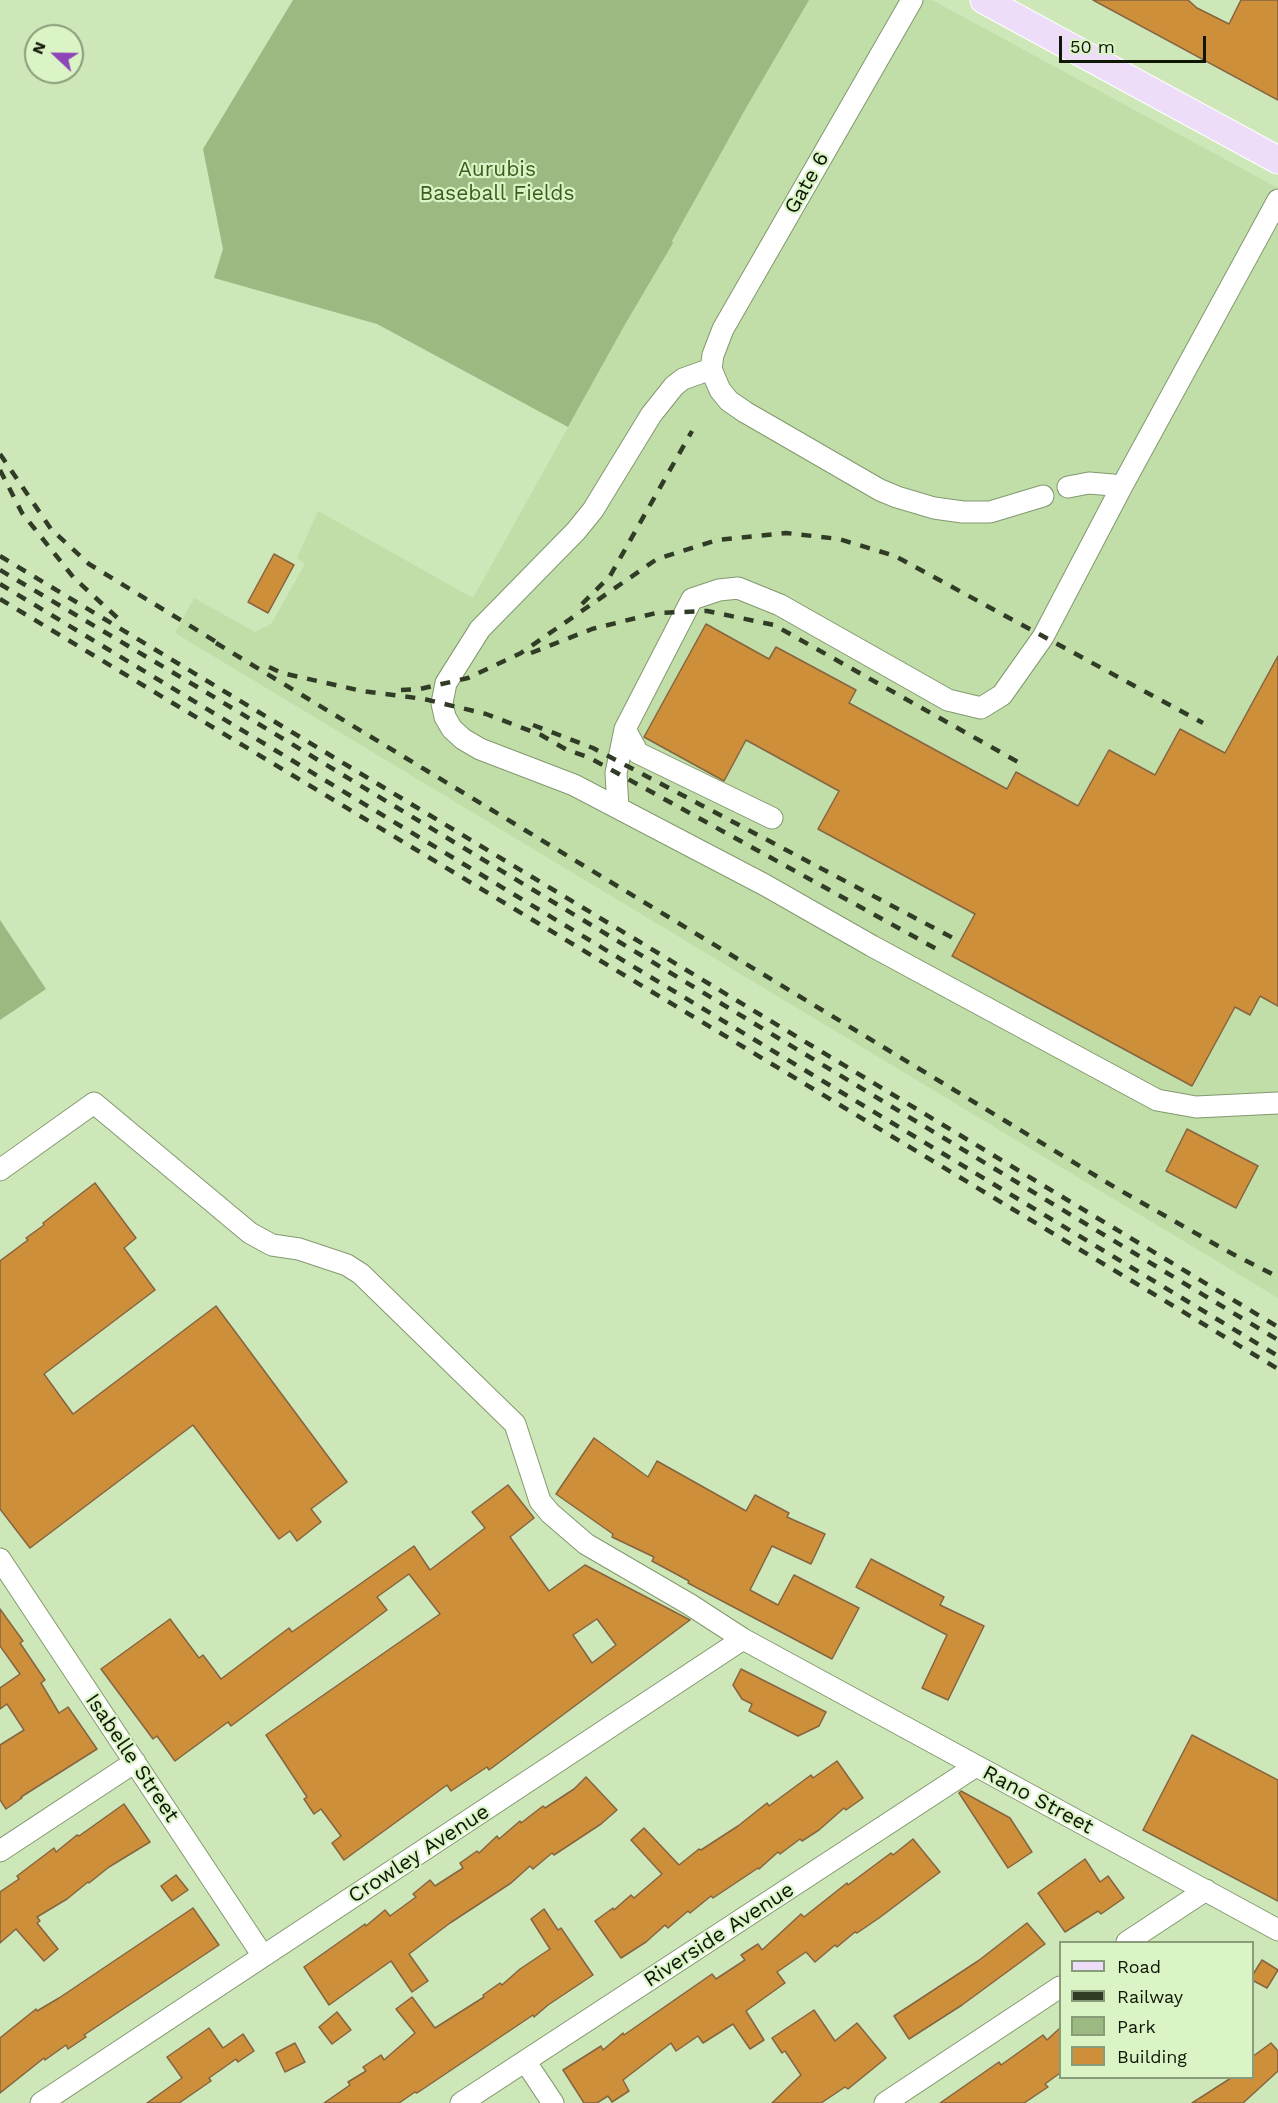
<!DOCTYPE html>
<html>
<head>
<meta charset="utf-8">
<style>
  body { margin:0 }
  #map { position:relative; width:1278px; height:2103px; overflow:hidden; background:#cee7b9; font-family:"Work Sans",sans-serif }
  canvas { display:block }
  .legend { position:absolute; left:1059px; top:1941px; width:195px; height:138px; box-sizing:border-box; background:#dbf4c6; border:2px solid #899c7a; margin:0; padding:8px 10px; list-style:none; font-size:18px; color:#0f1707 }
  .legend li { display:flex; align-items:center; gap:12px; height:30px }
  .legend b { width:30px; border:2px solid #899c7a }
  .north { position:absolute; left:24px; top:24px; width:60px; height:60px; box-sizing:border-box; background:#dbf4c6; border:2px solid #899c7a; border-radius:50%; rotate:292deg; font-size:16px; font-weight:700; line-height:24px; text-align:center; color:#0f1707 }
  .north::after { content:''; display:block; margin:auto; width:21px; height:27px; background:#8d45b8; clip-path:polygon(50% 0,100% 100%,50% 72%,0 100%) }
  .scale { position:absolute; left:1059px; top:36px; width:147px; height:27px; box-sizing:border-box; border:3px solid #0f1707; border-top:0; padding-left:8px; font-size:18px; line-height:21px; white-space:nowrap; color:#0f1707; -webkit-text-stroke:4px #dbf4c6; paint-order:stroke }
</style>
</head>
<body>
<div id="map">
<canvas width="1278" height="2103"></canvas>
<ul class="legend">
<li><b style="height:8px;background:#edddf8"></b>Road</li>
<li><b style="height:8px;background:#313c27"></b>Railway</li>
<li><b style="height:16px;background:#9cb982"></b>Park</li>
<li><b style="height:16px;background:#ce8f3b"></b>Building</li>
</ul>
<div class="north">N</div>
<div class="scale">50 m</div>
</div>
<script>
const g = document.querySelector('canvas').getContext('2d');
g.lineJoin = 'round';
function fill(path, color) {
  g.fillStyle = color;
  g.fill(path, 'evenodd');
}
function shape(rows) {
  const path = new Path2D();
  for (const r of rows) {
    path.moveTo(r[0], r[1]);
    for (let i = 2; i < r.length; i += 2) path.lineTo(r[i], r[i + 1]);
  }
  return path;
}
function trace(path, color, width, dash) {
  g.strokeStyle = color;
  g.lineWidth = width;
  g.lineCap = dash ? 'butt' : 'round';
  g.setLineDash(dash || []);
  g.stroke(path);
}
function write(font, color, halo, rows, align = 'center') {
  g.font = font + ' "Work Sans",sans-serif';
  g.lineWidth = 4.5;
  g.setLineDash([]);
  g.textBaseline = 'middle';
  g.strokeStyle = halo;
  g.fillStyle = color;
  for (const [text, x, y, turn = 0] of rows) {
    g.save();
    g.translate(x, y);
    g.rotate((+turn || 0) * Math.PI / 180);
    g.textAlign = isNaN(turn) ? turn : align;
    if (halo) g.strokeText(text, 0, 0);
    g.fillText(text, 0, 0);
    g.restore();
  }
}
const built = shape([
  [806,0,932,0,1278,188,1278,1298,175,633,194,598,255,632,271,624,305,564,297,558,318,511,473,598]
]);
const green = shape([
  [293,0,809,0,746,108,672,241,673,243,627,321,568,427,377,324,214,278,223,249,203,149],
  [0,920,46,989,0,1020]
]);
const building = shape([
  [1093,0,1188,0,1197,8,1229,24,1241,0,1278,0,1278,100,1093,0],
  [274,554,294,565,268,613,248,602,274,554],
  [706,624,769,659,776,647,856,690,849,703,1007,789,1016,772,1078,806,1109,750,1155,775,1180,729,1225,753,1278,656,1278,1006,1260,996,1250,1015,1235,1007,1192,1086,952,956,975,914,818,829,839,791,746,740,724,781,644,737,706,624],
  [1187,1129,1258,1166,1236,1208,1166,1171,1187,1129],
  [95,1183,136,1238,124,1248,155,1290,44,1374,73,1414,216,1306,347,1482,311,1509,321,1522,297,1541,290,1531,279,1539,193,1425,30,1548,0,1509,0,1261,28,1240,26,1238,44,1225,43,1223,95,1183],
  [594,1438,648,1477,657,1461,746,1511,755,1495,789,1513,787,1517,825,1534,811,1564,772,1546,750,1590,778,1605,794,1575,859,1608,832,1659,688,1583,689,1581,652,1561,654,1557,612,1537,613,1534,556,1494,594,1438],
  [508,1485,534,1518,510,1537,549,1591,585,1565,690,1620,489,1770,487,1767,451,1791,447,1785,344,1860,332,1843,341,1836,321,1809,314,1814,304,1799,307,1797,266,1735,440,1614,409,1574,377,1597,387,1610,231,1726,228,1722,175,1761,157,1736,153,1739,101,1669,170,1619,199,1658,203,1655,221,1679,289,1628,292,1632,414,1546,430,1570,485,1528,472,1512,508,1485],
  [597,1619,616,1645,592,1663,573,1635,597,1619],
  [871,1559,944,1597,940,1605,984,1626,948,1700,922,1688,947,1635,856,1587,871,1559],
  [0,1609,23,1641,20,1643,45,1680,41,1683,59,1713,68,1707,97,1749,21,1797,22,1798,6,1809,0,1800,0,1745,24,1730,7,1704,0,1709,0,1688,20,1674,0,1646,0,1609],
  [741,1669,826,1712,819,1726,798,1736,749,1711,752,1704,742,1699,733,1685,741,1669],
  [1192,1735,1278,1780,1278,1901,1143,1830,1192,1735],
  [837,1761,863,1798,846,1810,844,1808,819,1830,802,1841,800,1839,780,1854,778,1852,759,1869,758,1868,713,1898,711,1896,690,1913,688,1911,668,1928,665,1925,646,1942,621,1958,595,1921,613,1908,614,1910,631,1895,634,1898,662,1874,631,1840,644,1828,679,1865,699,1849,701,1850,738,1826,767,1803,769,1806,811,1775,813,1778,837,1761],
  [586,1777,617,1810,601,1824,554,1855,552,1853,533,1869,530,1866,511,1883,450,1923,409,1954,428,1981,412,1992,391,1961,329,2005,304,1967,365,1924,366,1926,385,1910,390,1916,416,1897,413,1894,430,1880,435,1886,463,1868,460,1863,477,1851,479,1853,497,1836,499,1839,520,1821,521,1823,543,1806,545,1808,574,1789,586,1777],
  [961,1791,1010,1818,1032,1852,1008,1868,959,1793,961,1791],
  [124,1804,150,1842,109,1867,89,1883,88,1882,67,1899,37,1917,40,1921,37,1923,58,1949,44,1961,16,1929,0,1943,0,1892,19,1879,17,1876,54,1848,56,1852,77,1835,79,1836,124,1804],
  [913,1839,940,1872,879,1918,857,1933,855,1932,837,1947,835,1945,815,1962,806,1952,777,1972,785,1983,746,2011,764,2040,750,2049,733,2024,703,2043,698,2036,676,2051,671,2043,623,2080,629,2091,612,2102,608,2096,597,2103,584,2103,563,2070,601,2046,603,2050,623,2033,624,2035,712,1974,716,1979,745,1960,741,1955,758,1944,762,1950,801,1914,804,1917,847,1883,848,1885,891,1853,893,1855,913,1839],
  [1085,1859,1100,1882,1108,1876,1124,1898,1101,1914,1098,1911,1065,1932,1038,1893,1085,1859],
  [176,1875,188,1890,172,1901,161,1886,176,1875],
  [193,1908,219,1945,84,2035,86,2037,68,2049,66,2045,45,2060,44,2058,0,2093,0,2038,36,2009,37,2011,59,1998,193,1908],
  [544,1909,558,1930,561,1928,593,1975,548,2005,534,2017,533,2015,417,2093,415,2092,399,2103,324,2103,350,2085,348,2082,366,2071,363,2067,381,2055,384,2060,415,2033,396,2009,412,1997,435,2028,484,1997,483,1995,500,1983,502,1985,520,1969,550,1949,531,1919,544,1909],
  [1027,1923,1045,1944,962,2005,909,2039,894,2016,978,1961,1027,1923],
  [1262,1960,1278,1970,1267,1988,1252,1980,1252,1976,1262,1960],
  [814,2010,835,2041,857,2023,886,2058,848,2089,845,2087,821,2103,772,2103,801,2075,785,2051,782,2053,772,2038,814,2010],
  [337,2012,351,2030,332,2044,319,2027,337,2012],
  [209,2028,223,2048,243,2034,254,2051,238,2062,236,2059,209,2078,211,2081,179,2103,147,2103,182,2078,167,2057,209,2028],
  [1060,2028,1060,2073,1045,2084,1048,2087,1024,2103,940,2103,999,2062,1001,2065,1043,2035,1047,2040,1060,2028],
  [295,2043,305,2062,285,2072,276,2053,295,2043],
  [1271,2043,1278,2051,1278,2071,1243,2103,1192,2103,1231,2078,1252,2078,1252,2057,1271,2043]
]);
const minor = shape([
  [912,0,723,329,713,355,711,369,720,390,729,401,745,412,880,490,897,497,934,508,963,512,990,512,1043,496],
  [711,369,683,379,674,386,651,415,593,510,576,531,480,629,446,683,442,703,445,717,452,729,463,739,480,749,574,785,765,885,872,946,1157,1100,1196,1107,1278,1103],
  [1068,487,1089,483,1113,485,1121,488],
  [618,808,616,773,625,729],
  [772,818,638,753,625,729,692,599,719,590,738,588,780,605,948,700,981,708,1002,695,1043,637,1121,488,1278,200],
  [0,1170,94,1103,250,1233,272,1245,299,1249,347,1265,361,1274,515,1424,540,1501,550,1513,586,1544,689,1604,743,1639,1278,1930],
  [0,1559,263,1956],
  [0,1851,135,1762],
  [1127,1942,1206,1890],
  [525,2061,553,2103],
  [41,2103,743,1639],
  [461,2103,976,1766],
  [885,2103,1060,1987]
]);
const major = shape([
  [984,0,1278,160]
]);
const rail = shape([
  [0,454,51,529,89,564,223,646],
  [0,470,22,513,74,578,122,622],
  [0,556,1278,1327],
  [0,570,199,688,1278,1340],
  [0,584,1278,1356],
  [0,599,1278,1369],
  [582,604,610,576,692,431],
  [216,643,1116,1188,1227,1251,1278,1277],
  [531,653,592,629,656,613,707,611,774,625,1018,762],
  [269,667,282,673,362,691,424,699,486,714,541,735,567,750,588,757,942,952],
  [401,690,420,689,468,678,521,653,657,559,717,540,786,533,839,539,895,556,1203,723],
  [533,725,593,748,953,938]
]);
const parkNames = [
  ["Aurubis",497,170],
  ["Baseball Fields",497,194]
];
const streetNames = [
  ["Gate 6",807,183,-60],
  ["Isabelle Street",132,1758,56],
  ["Rano Street",1038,1800,28],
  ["Crowley Avenue",419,1854,-33],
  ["Riverside Avenue",719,1935,-33]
];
fill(built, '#c1dda8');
fill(green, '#9cb982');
fill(building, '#ce8f3b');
trace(building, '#856540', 1.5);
trace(minor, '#82996e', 23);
trace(major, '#fff', 29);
trace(minor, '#fff', 21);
trace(major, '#edddf8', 27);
trace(rail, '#313c27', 4.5, [10, 10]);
write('21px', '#3e5a1e', '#dbf4c6', parkNames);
write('21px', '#0f1707', '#dbf4c6', streetNames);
</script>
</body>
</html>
